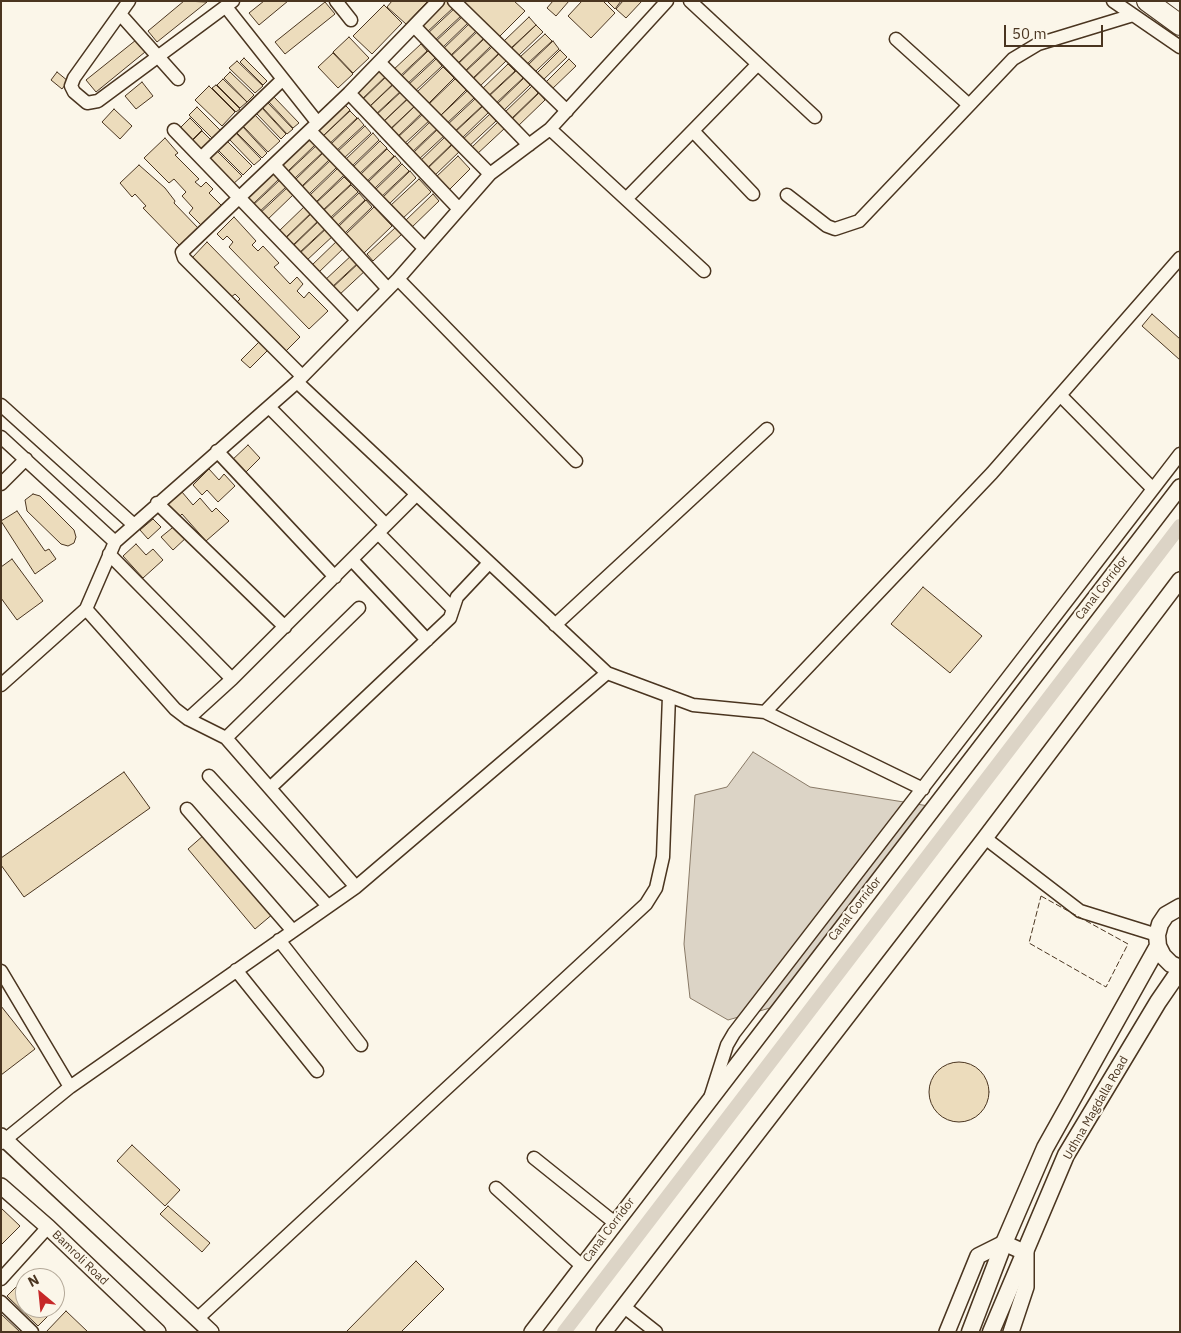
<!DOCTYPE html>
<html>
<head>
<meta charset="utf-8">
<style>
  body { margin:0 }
  #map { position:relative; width:1181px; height:1333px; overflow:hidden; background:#fbf6e9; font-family:"IBM Plex Sans",sans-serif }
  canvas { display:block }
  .frame { position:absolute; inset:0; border:2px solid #4a3520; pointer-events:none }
  .north { position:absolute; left:15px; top:1268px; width:50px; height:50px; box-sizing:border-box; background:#fbf6e9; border:1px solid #b4a999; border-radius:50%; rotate:332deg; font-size:14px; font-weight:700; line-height:20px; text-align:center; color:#4a3520 }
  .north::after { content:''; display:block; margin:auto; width:18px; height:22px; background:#c62828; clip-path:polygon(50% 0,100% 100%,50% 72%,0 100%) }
  .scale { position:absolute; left:1004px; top:25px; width:99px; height:22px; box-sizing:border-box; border:2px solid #4a3520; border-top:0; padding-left:6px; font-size:15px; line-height:18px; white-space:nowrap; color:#4a3520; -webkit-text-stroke:4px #fbf6e9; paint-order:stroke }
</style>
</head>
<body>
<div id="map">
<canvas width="1181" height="1333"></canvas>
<div class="frame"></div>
<div class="north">N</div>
<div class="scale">50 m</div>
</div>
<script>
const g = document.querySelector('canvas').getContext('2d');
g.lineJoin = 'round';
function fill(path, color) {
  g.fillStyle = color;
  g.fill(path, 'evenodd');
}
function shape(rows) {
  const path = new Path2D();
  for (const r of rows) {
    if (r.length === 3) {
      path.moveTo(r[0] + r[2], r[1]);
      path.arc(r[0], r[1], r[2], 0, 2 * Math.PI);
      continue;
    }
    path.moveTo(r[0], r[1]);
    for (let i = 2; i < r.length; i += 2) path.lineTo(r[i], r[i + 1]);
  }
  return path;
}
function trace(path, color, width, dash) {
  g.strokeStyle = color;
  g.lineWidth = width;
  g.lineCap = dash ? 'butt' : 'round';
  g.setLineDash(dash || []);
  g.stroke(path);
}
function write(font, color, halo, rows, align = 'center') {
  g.font = font + ' "IBM Plex Sans",sans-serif';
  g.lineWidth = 4;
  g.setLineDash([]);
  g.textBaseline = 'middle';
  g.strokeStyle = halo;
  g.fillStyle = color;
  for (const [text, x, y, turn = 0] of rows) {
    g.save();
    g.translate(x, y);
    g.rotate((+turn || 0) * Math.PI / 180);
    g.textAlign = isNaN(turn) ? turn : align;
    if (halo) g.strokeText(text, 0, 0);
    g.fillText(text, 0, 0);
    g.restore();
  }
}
const water = shape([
  [753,752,810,787,935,807,770,1008,728,1020,690,998,684,944,695,795,727,787,753,752]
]);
const canal = shape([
  [564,1332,1180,526]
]);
const building = shape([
  [184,1,207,2,157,42,148,31,184,1],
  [264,1,288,1,259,25,249,13,264,1],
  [392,1,428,1,406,24,387,7,392,1],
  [445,1,449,1,454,7,425,34,418,27,445,1],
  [460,1,514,1,525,11,498,38,460,1],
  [553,1,569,1,556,16,547,8,553,1],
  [582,1,603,1,615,13,591,38,568,16,582,1],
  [607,1,621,1,615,9,607,1],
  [623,1,642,1,626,18,616,9,623,1],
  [325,2,335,14,285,54,275,42,325,2],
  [384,5,402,23,372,54,353,36,384,5],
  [455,8,462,15,433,42,426,35,455,8],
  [463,16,469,22,440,50,434,43,463,16],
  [529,17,536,25,511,48,504,41,529,17],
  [470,23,477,30,448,58,441,51,470,23],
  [536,25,543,32,518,56,512,48,536,25],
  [478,31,485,37,456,65,449,58,478,31],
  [545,34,552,41,527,64,520,57,545,34],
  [349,37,369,58,353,73,333,52,349,37],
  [485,38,492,45,463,73,456,66,485,38],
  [136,40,145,52,96,92,86,80,136,40],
  [553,41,559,49,535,72,528,65,553,41],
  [421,44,427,51,398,78,392,71,421,44],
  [493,46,500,52,471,80,464,73,493,46],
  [560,50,567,57,542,81,536,74,560,50],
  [428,51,435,58,406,85,400,78,428,51],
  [333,53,353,74,338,88,318,67,333,53],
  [500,53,507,60,478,88,471,81,500,53],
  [244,58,267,81,263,85,240,62,244,58],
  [436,59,442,66,413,93,407,86,436,59],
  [569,59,576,66,551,90,545,83,569,59],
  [237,61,263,86,255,93,229,68,237,61],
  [508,64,515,71,486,98,479,92,508,64],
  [382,67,388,74,359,102,353,95,382,67],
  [443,67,454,78,426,106,415,94,443,67],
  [516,71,523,78,494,105,487,98,516,71],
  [57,72,68,81,62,89,51,80,57,72],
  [230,72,254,95,247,102,224,78,230,72],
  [389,74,396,81,367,109,360,102,389,74],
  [524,78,530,85,501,113,495,106,524,78],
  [223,79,247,102,240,108,217,85,223,79],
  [455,79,466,90,438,118,427,106,455,79],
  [142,82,153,96,136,109,125,96,142,82],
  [396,82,403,89,374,116,367,109,396,82],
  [216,85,240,109,236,112,212,88,216,85],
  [209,86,235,112,222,126,195,100,209,86],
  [532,86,538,93,509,121,503,114,532,86],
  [403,90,410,96,381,124,374,117,403,90],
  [467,91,474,98,445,125,438,118,467,91],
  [539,93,545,100,516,128,510,121,539,93],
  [274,97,299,123,293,128,269,102,274,97],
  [410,97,417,104,388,131,381,124,410,97],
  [475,99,482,106,453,133,446,126,475,99],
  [268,103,293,129,287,134,263,108,268,103],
  [343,103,350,110,321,138,315,131,343,103],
  [417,104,424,111,395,139,388,132,417,104],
  [483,106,489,112,460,140,454,133,483,106],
  [197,107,222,132,214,140,189,115,197,107],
  [262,108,286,134,281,139,256,113,262,108],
  [114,109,132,126,120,139,102,122,114,109],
  [350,111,357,118,328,145,321,138,350,111],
  [425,112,431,119,402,146,396,139,425,112],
  [490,114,496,121,467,148,461,141,490,114],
  [255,115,280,141,268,152,243,126,255,115],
  [190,118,202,130,189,143,177,131,190,118],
  [358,118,364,125,335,152,329,146,358,118],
  [432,120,439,127,410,154,403,148,432,120],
  [499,121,505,128,476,155,470,149,499,121],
  [365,126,371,133,342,160,336,153,365,126],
  [243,127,267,153,262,158,237,133,243,127],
  [440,127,446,134,417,161,411,155,440,127],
  [202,131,214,143,201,156,189,144,202,131],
  [235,132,261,159,254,165,229,139,235,132],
  [373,133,379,140,350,168,344,161,373,133],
  [446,136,453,143,424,171,417,164,446,136],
  [309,137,316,144,287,172,280,165,309,137],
  [165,138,178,153,175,155,199,179,195,182,201,187,206,182,213,189,209,193,222,206,202,226,189,213,193,208,182,196,186,192,174,179,169,183,144,158,165,138],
  [226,140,252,166,243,175,217,149,226,140],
  [380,141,387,148,358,175,351,169,380,141],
  [454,143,461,150,432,178,425,171,454,143],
  [317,145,323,152,294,179,288,172,317,145],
  [387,149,394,156,365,183,359,176,387,149],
  [216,150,242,176,232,185,206,159,216,150],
  [324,152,330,159,301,187,295,180,324,152],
  [395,156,401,163,372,191,366,184,395,156],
  [458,156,470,169,447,192,434,179,458,156],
  [331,160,337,167,309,194,302,187,331,160],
  [402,164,409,171,380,198,373,192,402,164],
  [139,165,165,188,175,201,174,203,199,229,181,247,143,208,146,206,135,194,132,197,120,183,139,165],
  [338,168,344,175,315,203,309,196,338,168],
  [273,171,280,178,251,206,244,199,273,171],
  [410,171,416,178,387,206,381,199,410,171],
  [344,177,351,184,322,211,315,204,344,177],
  [419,179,431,192,402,219,390,206,419,179],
  [280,180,286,187,257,214,251,207,280,180],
  [351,185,358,192,329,219,322,212,351,185],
  [288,187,294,194,265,222,258,215,288,187],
  [359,193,365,200,336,227,330,220,359,193],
  [433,194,439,201,410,229,404,222,433,194],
  [366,200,372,207,343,235,337,228,366,200],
  [307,204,313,211,284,239,278,232,307,204],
  [374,207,392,226,363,254,345,235,374,207],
  [314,211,321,218,292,246,285,239,314,211],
  [234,217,256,241,252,245,258,251,263,246,279,263,274,267,290,284,297,277,303,284,297,291,304,298,309,292,328,311,309,329,229,247,233,242,227,236,223,240,217,234,234,217],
  [321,219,328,226,299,253,292,247,321,219],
  [328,227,335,234,306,261,299,254,328,227],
  [396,227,402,234,373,261,367,254,396,227],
  [340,238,347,245,318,273,311,266,340,238],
  [207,242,300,337,284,353,236,303,240,299,235,294,230,298,192,258,207,242],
  [353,254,360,261,331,288,324,281,353,254],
  [360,262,367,269,338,296,331,289,360,262],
  [1152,314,1180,339,1180,360,1142,326,1152,314],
  [260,341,269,349,250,368,241,360,260,341],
  [248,445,260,458,243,475,230,462,248,445],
  [209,469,219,480,224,474,235,486,218,502,207,490,202,495,193,485,209,469],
  [182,492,193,505,200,498,212,512,216,508,229,521,206,541,182,514,176,520,165,507,182,492],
  [33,494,40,496,74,530,76,537,74,543,68,546,61,544,27,511,25,500,33,494],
  [17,511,45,551,49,549,56,559,35,574,1,521,17,511],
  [153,519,161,527,148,539,140,530,153,519],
  [177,524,188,536,173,550,161,537,177,524],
  [136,544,146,555,153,549,163,560,143,578,123,556,136,544],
  [12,559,43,601,17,620,1,598,1,567,12,559],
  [923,587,982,636,950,673,891,624,923,587],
  [124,772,150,808,24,897,1,865,1,858,124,772],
  [204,835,274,913,255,929,188,849,204,835],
  [1,1006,35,1049,1,1075,1,1006],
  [959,1092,30],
  [132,1145,180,1190,165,1206,117,1161,132,1145],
  [168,1206,210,1243,202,1252,160,1214,168,1206],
  [1,1208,20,1226,1,1245,1,1208],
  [416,1261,444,1289,401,1332,346,1332,416,1261],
  [30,1273,35,1278,25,1278,25,1308,55,1308,55,1298,61,1303,38,1326,7,1296,30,1273],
  [66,1311,88,1332,46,1332,66,1311],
  [1,1314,20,1332,1,1332,1,1314]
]);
const minor = shape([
  [129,1,74,78,71,86,74,92,87,103,98,101,233,1],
  [336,1,351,20],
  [454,1,567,111],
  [690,1,815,117],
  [1113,1,1180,47],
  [226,7,317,122],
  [120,14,178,79],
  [414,26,529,145],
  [896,39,969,105],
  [379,62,490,174],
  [349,93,459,209],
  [550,129,704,271],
  [174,130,357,320],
  [310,131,424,248],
  [693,131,753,194],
  [201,158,283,79],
  [274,165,388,289],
  [787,195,827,226,835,229,859,221,1013,59,1038,44,1133,15],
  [626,199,758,64],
  [398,279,576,461],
  [302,376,184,258,182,252,349,93,438,1],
  [297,382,607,673,693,705,765,712,992,473,1180,258],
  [1061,396,1153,489],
  [1,405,134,525],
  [269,407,386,525],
  [1,437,115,542],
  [217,451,335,577],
  [1,484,26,459],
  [157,503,285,627],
  [379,534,453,609],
  [109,554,232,679],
  [352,560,427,640],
  [86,609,175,709,188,719,226,738,356,887],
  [555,625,767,429],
  [1,685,86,609,115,542,297,382,398,279,490,174,550,129,667,1],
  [765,712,923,789],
  [188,719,232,679,416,495],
  [226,738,359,608],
  [209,776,328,906],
  [270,788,450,618,457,597,489,563],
  [187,809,293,931],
  [985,838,1080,911,1157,935],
  [279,940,361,1045],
  [236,970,317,1071],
  [1,971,70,1087],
  [711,1095,727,1045,734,1033,1180,454],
  [1,1143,70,1087,356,887,607,673],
  [534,1158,615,1223],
  [496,1188,582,1266],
  [1,1279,48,1227],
  [1,1302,32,1332],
  [623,1306,656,1332],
  [197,1319,646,904,656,888,663,857,669,696]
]);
const tertiary = shape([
  [1,1136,211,1332],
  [1,1186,48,1227,158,1332],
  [532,1332,1180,487],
  [604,1332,985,838,1180,580],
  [947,1332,978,1256,1004,1243,1026,1253,1026,1287,1011,1332]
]);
const secondary = shape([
  [1180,907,1166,915,1160,924,1157,935,1158,946,1163,956,1171,964,1180,968],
  [970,1332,1004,1243,1045,1148,1158,946],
  [991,1332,1066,1155,1158,1002,1180,970]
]);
const trunk = shape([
  [1147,1,1180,25]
]);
const fence = shape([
  [1041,896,1128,944,1106,987,1029,943,1041,896]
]);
const streetNames = [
  ["Canal Corridor",1102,588,-52],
  ["Canal Corridor",855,909,-52],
  ["Udhna Magdalla Road",1096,1108,-60],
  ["Canal Corridor",609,1230,-53],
  ["Bamroli Road",80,1258,44]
];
fill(water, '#dcd4c6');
trace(water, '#887966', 1);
trace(canal, '#dcd4c6', 14);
fill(building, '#ecdcbc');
trace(building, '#4a3520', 1);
trace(minor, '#4a3520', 15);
trace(tertiary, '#4a3520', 18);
trace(secondary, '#4a3520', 19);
trace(trunk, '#4a3520', 22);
trace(minor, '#fbf6e9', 12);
trace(tertiary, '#fbf6e9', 15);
trace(secondary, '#fbf6e9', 16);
trace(trunk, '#fbf6e9', 20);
trace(fence, '#4a3520', 1, [6, 2.5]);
write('12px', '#4a3520', '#fbf6e9', streetNames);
</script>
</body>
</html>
